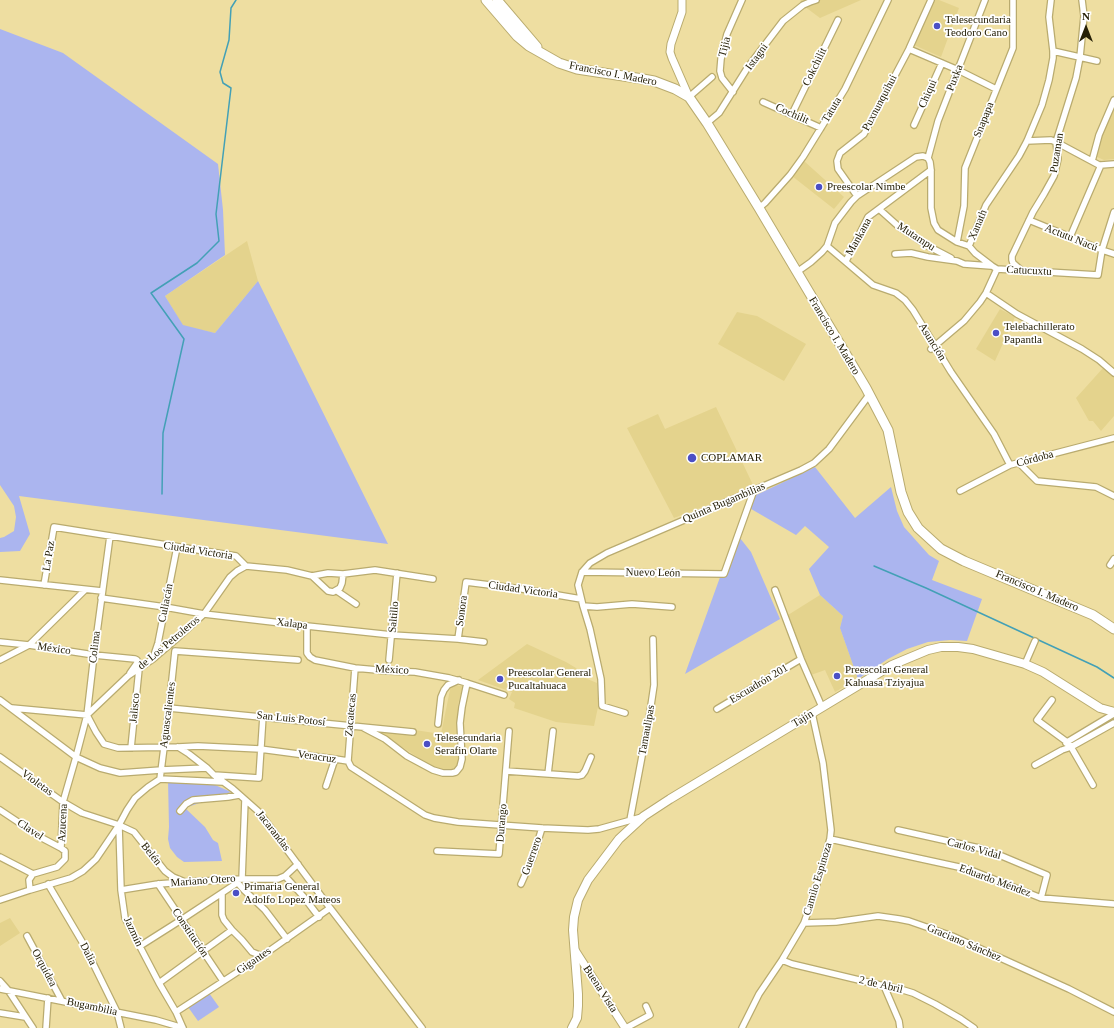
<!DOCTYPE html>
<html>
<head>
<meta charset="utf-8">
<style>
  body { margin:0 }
  #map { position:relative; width:1114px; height:1028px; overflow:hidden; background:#eedea1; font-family:"Times New Roman",serif }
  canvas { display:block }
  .north { position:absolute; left:1066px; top:8px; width:40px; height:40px; -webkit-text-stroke:3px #fff; paint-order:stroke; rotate:0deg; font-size:11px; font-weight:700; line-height:16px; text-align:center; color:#262007 }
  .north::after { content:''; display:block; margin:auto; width:14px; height:18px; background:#262007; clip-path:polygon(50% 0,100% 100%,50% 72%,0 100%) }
</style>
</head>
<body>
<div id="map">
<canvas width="1114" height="1028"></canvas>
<div class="north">N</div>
</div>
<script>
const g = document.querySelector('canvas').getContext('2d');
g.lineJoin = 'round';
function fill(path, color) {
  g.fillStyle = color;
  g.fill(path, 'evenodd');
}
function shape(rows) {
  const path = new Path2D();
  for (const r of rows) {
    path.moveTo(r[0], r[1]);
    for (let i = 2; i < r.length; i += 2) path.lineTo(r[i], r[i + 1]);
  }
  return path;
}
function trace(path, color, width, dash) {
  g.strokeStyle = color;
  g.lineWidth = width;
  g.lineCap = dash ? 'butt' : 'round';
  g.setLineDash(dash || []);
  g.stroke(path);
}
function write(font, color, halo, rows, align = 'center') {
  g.font = font + ' "Times New Roman",serif';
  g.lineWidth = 3.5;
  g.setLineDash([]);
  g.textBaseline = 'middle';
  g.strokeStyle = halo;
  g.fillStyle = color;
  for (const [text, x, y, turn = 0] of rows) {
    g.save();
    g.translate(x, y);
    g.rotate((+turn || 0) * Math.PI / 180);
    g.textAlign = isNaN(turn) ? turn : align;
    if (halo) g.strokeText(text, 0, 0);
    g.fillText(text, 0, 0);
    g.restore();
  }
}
const built = shape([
  [801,0,861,0,820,18,800,3],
  [934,0,939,0,959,8,941,57,914,45],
  [1114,105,1114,159,1104,160,1097,157,1096,153,1097,145],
  [804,161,844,197,834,209,792,176],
  [247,241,258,281,215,333,183,326,165,296],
  [1000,309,1015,317,995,361,976,349],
  [737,312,757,316,806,344,784,381,718,344],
  [1103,368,1114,377,1114,416,1101,431,1093,421,1089,421,1076,398],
  [716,407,754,487,674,518,627,428,658,414,665,429],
  [820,595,843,616,840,628,858,679,835,692,825,670,811,675,788,615],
  [527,644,566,662,576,668,585,678,597,683,598,707,594,726,556,722,514,708,515,703,509,699,512,692,478,680],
  [451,685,463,686,458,704,457,729,458,766,454,774,434,768,384,735,368,729,413,734,415,730,441,734],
  [10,918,20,933,0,946,0,923]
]);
const green = shape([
  [0,29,63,53,218,164,223,210,225,255,165,296,183,325,215,333,258,281,388,544,19,496,30,534,20,551,0,552,0,538,4,537,14,531,16,517,14,506,0,485],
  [815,467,855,518,891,487,897,511,904,527,929,555,939,561,932,580,982,599,967,641,950,640,928,642,907,649,888,659,858,679,840,628,843,616,820,595,809,569,829,547,805,526,796,535,746,506,750,498],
  [736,533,751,552,780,619,685,674],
  [168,780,215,785,231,792,185,808,205,827,213,840,218,843,222,861,184,862,177,857,170,848,168,839,169,827],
  [209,993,219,1007,198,1021,188,1007]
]);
const stream = shape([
  [162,494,163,433,184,339,151,293,197,263,219,241,216,214,231,88,223,83,220,72,229,40,231,8,236,0],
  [874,566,926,588,1097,667,1114,678]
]);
const minor = shape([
  [909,49,958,70,996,89],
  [1053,51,1097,61],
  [733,92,722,78,720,71,721,59,727,34,742,0],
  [689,97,712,77],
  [763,102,821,128],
  [792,114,838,20],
  [707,123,719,113,748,67,783,21,803,5,810,2,816,0],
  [914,125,942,63],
  [1027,141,1051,140,1056,142,1099,165,1101,165,1114,164],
  [928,158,938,121,985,0],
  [1092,161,1099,135,1114,100],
  [857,196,838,169,837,161,840,153,864,134,909,49,931,0],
  [759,208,765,203,790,175,803,157,845,89,888,0],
  [879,209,898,226,928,246,951,258],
  [1029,220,1102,250,1114,254],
  [1070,237,1101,165],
  [957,242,964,206,965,168,1013,48,1013,0],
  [827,246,873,285,896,293,905,300,913,310,951,372,994,434,1010,465],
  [969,246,975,253,992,266,997,269,1098,275,1102,250,1114,212],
  [895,254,911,253,928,257,957,261,964,264,991,266],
  [846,261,868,217,931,170],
  [1021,270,1013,263,1012,260,1012,256,1033,212,1044,194,1054,176,1058,159,1056,142,1076,78,1080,57,1084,16,1082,0],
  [797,272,811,262,822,252,827,246,835,223,851,202,857,196,916,157,923,156,928,158,930,162,931,170,931,208,934,223,938,230,957,242,969,246,986,205,1019,156,1027,141,1042,105,1049,80,1053,58,1053,51,1049,17,1051,0],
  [986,293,1017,314,1082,349,1099,360,1114,373],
  [931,349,964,321,980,302,986,293,997,269],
  [1019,463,1037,481,1096,487,1114,496],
  [960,491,1010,465,1114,438],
  [1110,565,1114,559],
  [582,572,724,574,754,490],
  [312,576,328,591,333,592,340,588,342,583,343,574],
  [0,580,102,591],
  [44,585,54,527,236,556,246,566,287,570,312,576,328,573,343,574,375,570,433,579],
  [775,590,801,659,822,707],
  [337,591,356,604],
  [101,598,165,607,204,614,307,626,392,635,458,639,484,642],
  [583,606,597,607,632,604,672,607],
  [307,626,307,653,310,657,315,660,355,668,388,671,415,672,449,678,467,683,504,695],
  [458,639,466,582,522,589,581,599],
  [0,642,29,645,94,655,135,659,137,660,137,663,130,673],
  [153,658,158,643,177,547],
  [0,660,29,645,85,590],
  [389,660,397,573],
  [1025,664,1035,641],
  [355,668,348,761,351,767,425,815,434,818,458,822,542,828,588,830,599,829,642,817],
  [0,700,76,757,100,768,120,773,161,770,207,768],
  [1052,700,1037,720,1067,742,1071,747,1093,785],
  [12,708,87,715],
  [169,708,413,732],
  [717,709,801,659],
  [625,713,602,706,601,679,590,629,583,606,578,585,582,572,590,563,607,553,801,470,814,463,829,449,869,395],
  [87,715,96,732,104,744,118,748,178,747,198,746,260,749,335,759,348,761],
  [87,715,128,676,153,659,174,641,204,614,230,577,237,571,246,566],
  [438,724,441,697,444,690,448,685,459,680],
  [364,728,385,739,407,756,433,770,443,773,452,773,456,772,460,767,462,759,460,723,462,707,467,683],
  [1066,743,1067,742,1112,715],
  [178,747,189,754,207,768,214,775,233,789,259,812,330,908,422,1028],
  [131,748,139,669],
  [0,757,63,802,82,813,119,825,134,832,165,871,173,877,185,882],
  [1035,765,1062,750,1071,747,1114,723],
  [506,771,578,776,582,775,585,771,591,757],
  [548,774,553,731],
  [214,775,259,778,263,716],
  [160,779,169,708,175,651,298,660],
  [326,786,335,759],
  [0,810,42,838,61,848],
  [180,811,186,804,193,800,228,797,239,795],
  [630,820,649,719,654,685,653,639],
  [119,826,121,890,125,918,159,983,176,1012,183,1028],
  [898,830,979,848,997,854,1047,875,1041,898],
  [830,839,968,869,1041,898,1114,904],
  [437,851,499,854,509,731],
  [0,857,33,874],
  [285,876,303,896,319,917],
  [242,879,245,800],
  [236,881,244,890,265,910,287,939],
  [48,884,84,945,117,1012,121,1028],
  [158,884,223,981],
  [521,884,533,857,542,828],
  [30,890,29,880,33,874,57,867,65,859,65,851,61,848,63,802,76,757,87,715,94,655,110,536],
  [121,890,158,884,185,882,242,879,278,879,285,876,298,864],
  [222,893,222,915,224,920,232,930,242,940,252,952,262,956],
  [0,900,30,890,71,878,83,871,96,859,119,825,127,810,135,798,148,787,160,779,223,782],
  [804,923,836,922,878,916,899,919,909,921,952,936,1069,989,1114,1012],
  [27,936,62,1001],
  [140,946,181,920,237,883],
  [782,960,792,964,884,986,900,989,913,993,935,1004,961,1019,974,1028],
  [0,981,8,990,33,1028],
  [159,983,232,930],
  [884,986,899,1021,900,1028],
  [0,989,156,1020,183,1028],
  [176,1012,262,956,330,908],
  [0,1013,25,1017],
  [46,1028,48,998],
  [626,1028,650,1015,646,1006],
  [742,1028,759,994,782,960,804,923,813,897,830,839,831,830,823,763,812,713]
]);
const tertiary = shape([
  [682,0,682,12,671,44,670,52,672,58,689,97],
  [575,950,625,1028]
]);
const secondary = shape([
  [572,1028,577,1018,578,1006,578,994,573,930,574,917,578,900,588,880,619,839,644,816,670,799,892,665,928,650,941,647,958,647,973,649,1025,664,1043,672,1100,708,1114,712]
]);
const primary = shape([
  [486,0,517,36,529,46,559,63,577,69,643,79,654,81,675,89,689,97,707,123,759,208,866,388,888,430,901,492,908,512,918,528,941,549,964,561,1093,615,1114,629],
  [497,0,537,47]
]);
const markers = [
  [937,26,4,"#4b4fc5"],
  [819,187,4,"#4b4fc5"],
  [996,333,4,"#4b4fc5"],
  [692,458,5,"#4b4fc5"],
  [837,676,4,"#4b4fc5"],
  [500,679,4,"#4b4fc5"],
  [427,744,4,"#4b4fc5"],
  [236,893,4,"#4b4fc5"]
];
const poiNames = [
  ["Telesecundaria",945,20],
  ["Teodoro Cano",945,33],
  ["Preescolar Nimbe",827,187],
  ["Telebachillerato",1004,327],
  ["Papantla",1004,340],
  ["COPLAMAR",701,458],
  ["Preescolar General",845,670],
  ["Kahuasa Tziyajua",845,683],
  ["Preescolar General",508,673],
  ["Pucaltahuaca",508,686],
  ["Telesecundaria",435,738],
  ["Serafin Olarte",435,751],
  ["Primaria General",244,887],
  ["Adolfo Lopez Mateos",244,900]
];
const streetNames = [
  ["Tijia",725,47,-76],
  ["Istagni",757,57,-54],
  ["Cokchilit",815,67,-64],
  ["Francisco I. Madero",613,74,11],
  ["Puxka",955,78,-69],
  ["Chiqui",928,94,-66],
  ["Puxnunquihui",880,103,-62],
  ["Tatuta",832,110,-59],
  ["Cochilit",792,114,24],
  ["Snapapa",984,120,-68],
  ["Puzaman",1057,153,-81],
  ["Xanath",978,225,-67],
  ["Mankana",859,237,-61],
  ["Mutampu",916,237,33],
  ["Actutu Nacú",1071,238,22],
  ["Catucuxtu",1029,271,3],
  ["Francisco I. Madero",834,336,59],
  ["Asunción",932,342,58],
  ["Córdoba",1035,459,-15],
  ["Quinta Bugambilias",724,503,-23],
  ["Ciudad Victoria",198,551,9],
  ["La Paz",49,556,-81],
  ["Nuevo León",653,573,1],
  ["Ciudad Victoria",523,590,8],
  ["Francisco I. Madero",1037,591,23],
  ["Culiacán",166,603,-79],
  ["Sonora",462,611,-82],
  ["Saltillo",394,617,-85],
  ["Xalapa",292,624,7],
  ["de Los Petroleros",169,643,-40],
  ["Colima",95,647,-83],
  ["México",54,649,9],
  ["México",392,670,3],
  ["Escuadrón 201",759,684,-31],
  ["Jalisco",135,708,-85],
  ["Aguascalientes",168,715,-83],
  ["Zacatecas",351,715,-85],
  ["San Luis Potosí",291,719,6],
  ["Tajín",803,719,-31],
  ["Tamaulipas",647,730,-80],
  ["Veracruz",317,757,8],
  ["Violetas",37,783,36],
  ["Azucena",63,823,-87],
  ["Durango",502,823,-85],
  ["Clavel",30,830,33],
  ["Jacarandas",273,831,52],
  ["Carlos Vidal",974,849,15],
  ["Belén",151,854,52],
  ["Guerrero",532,856,-70],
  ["Camilo Espinoza",818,879,-73],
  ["Mariano Otero",203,881,-4],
  ["Eduardo Méndez",995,881,20],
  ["Jazmín",133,932,65],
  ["Constitución",190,933,56],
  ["Graciano Sánchez",964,943,23],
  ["Dalia",88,954,63],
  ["Gigantes",254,961,-34],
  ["Orquídea",44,968,62],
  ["2 de Abril",881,985,13],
  ["Buena Vista",600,989,57],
  ["Bugambilia",92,1007,12]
];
fill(built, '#e4d38d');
fill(green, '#abb5ef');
trace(stream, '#43a0b6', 1.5);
trace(minor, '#b9ab6f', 8);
trace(tertiary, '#b9ab6f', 9);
trace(secondary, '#b9ab6f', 10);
trace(primary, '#b9ab6f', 11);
trace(minor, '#fff', 5.5);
trace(tertiary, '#fff', 7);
trace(secondary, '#fff', 8);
trace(primary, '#fff', 9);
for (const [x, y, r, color] of markers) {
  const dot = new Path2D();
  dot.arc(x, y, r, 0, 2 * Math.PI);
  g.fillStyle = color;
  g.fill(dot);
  trace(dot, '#fff', 1.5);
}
write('11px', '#262007', '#fff', poiNames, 'left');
write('11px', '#262007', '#fff', streetNames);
</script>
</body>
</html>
